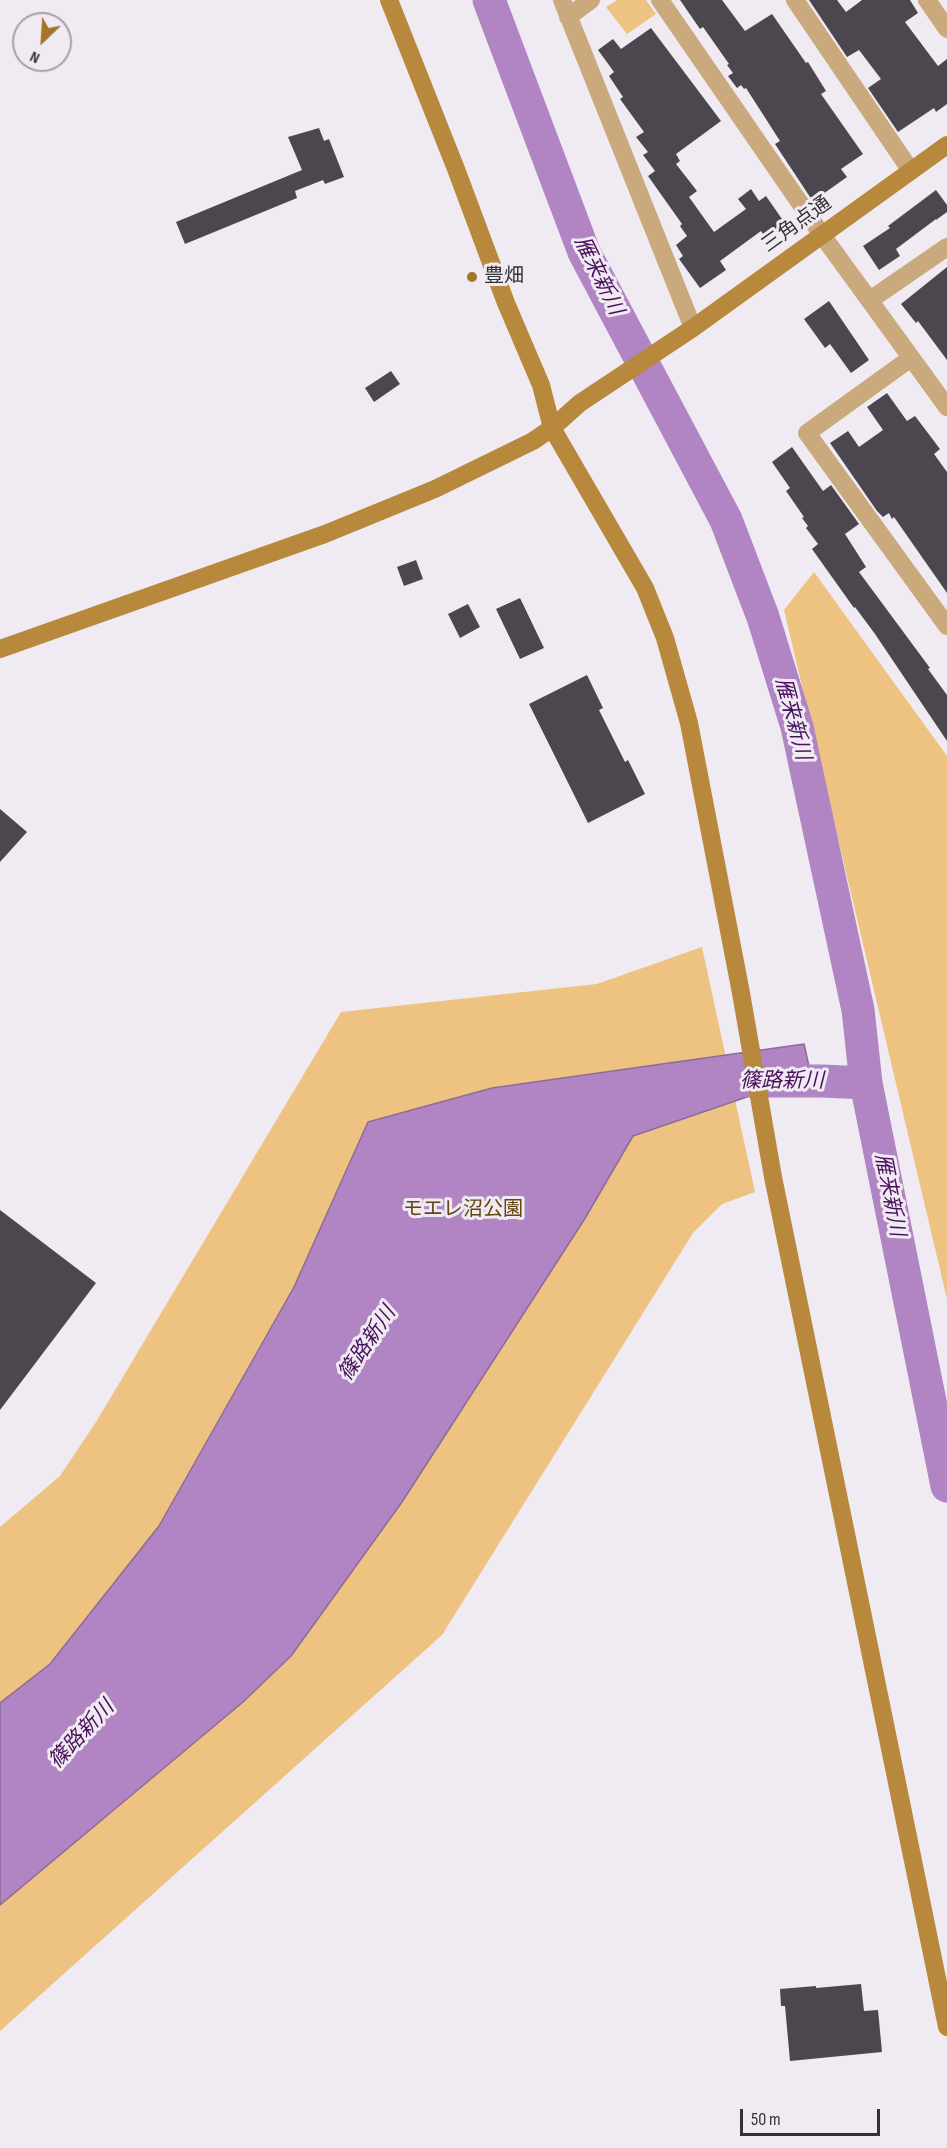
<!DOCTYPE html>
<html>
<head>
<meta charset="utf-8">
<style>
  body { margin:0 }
  #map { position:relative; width:947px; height:2148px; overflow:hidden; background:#f0eaf2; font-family:"Sofia Sans Condensed",sans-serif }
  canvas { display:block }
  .north { position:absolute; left:12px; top:12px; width:60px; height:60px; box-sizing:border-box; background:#f0eaf2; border:2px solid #a5a0a6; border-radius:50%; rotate:205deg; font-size:16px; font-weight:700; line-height:24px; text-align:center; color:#343235 }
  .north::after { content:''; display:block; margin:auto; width:21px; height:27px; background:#a37527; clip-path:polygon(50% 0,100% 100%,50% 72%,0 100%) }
  .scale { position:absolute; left:740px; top:2109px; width:140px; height:27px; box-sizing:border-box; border:3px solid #343235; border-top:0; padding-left:8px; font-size:18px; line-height:21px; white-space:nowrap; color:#343235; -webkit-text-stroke:4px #f0eaf2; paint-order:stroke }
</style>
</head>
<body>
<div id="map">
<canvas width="947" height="2148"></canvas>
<div class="north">N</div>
<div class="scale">50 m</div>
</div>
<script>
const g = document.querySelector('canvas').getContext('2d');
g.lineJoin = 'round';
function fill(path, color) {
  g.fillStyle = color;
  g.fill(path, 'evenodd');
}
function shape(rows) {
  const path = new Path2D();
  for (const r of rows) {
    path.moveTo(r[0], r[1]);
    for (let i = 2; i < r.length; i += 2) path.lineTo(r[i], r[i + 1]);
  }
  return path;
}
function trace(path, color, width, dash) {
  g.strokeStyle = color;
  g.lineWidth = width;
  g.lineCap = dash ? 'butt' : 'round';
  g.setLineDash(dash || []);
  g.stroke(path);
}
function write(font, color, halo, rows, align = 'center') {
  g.font = font + ' "Sofia Sans Condensed","Noto Sans JP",sans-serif';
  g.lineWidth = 6;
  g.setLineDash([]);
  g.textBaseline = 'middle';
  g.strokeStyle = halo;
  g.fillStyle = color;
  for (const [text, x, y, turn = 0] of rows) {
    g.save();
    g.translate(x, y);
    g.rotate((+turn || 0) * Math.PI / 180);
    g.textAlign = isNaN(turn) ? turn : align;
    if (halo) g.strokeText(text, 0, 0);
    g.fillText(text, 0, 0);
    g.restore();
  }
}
const green = shape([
  [617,0,646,0,656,14,627,34,606,7],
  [814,572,947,756,947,1299,784,610],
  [702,947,755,1192,722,1204,693,1233,442,1635,0,2031,0,1527,60,1476,96,1422,341,1012,597,984]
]);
const water = shape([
  [804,1044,811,1075,633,1136,584,1220,402,1502,291,1656,243,1702,0,1905,0,1703,50,1664,159,1526,294,1287,368,1122,492,1088,804,1044]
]);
const river = shape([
  [489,0,584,252,726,520,763,617,797,727,858,1010,866,1083,947,1486],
  [748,1081,822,1081,866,1083]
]);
const building = shape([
  [680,0,722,0,745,31,772,14,806,63,808,62,826,91,821,94,863,154,841,169,847,177,816,199,810,197,775,144,780,141,746,88,744,89,741,85,737,88,728,76,733,73,727,65,729,64,703,27,700,29],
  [809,0,837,0,846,12,862,0,910,0,918,13,905,22,938,66,947,59,947,104,936,112,934,108,898,132,868,88,881,79,859,50,847,57],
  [651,28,721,121,676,154,680,161,676,164,697,191,689,197,714,232,746,209,738,199,751,189,759,201,766,196,782,219,780,221,785,227,767,240,761,231,720,261,726,270,700,288,679,259,683,256,676,245,687,236,680,226,682,224,648,176,655,171,643,155,648,152,636,137,644,132,620,99,623,97,609,76,614,72,598,50,613,39,621,49],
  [319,128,324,141,329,139,344,177,325,184,323,180,295,191,297,198,185,244,176,222,302,170,288,137],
  [936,190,947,205,947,212,936,220,936,219,896,249,900,256,879,270,863,246,890,228,888,226],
  [947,267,947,360,918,321,916,323,901,304],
  [829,301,869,360,851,373,830,344,825,348,804,319],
  [391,371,400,384,374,402,365,388],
  [887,393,907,421,915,416,940,449,934,454,947,472,947,593,894,517,892,519,889,513,883,517,877,511,830,443,848,431,859,447,883,430,867,407],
  [792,447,823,491,831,485,859,524,845,534,866,567,859,572,930,668,928,669,947,695,947,741,875,634,855,607,854,608,812,549,818,544,806,528,808,526,802,518,804,517,786,491,790,488,772,462],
  [416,560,423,579,404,586,397,567],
  [520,598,544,648,520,659,496,609],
  [468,604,480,627,460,638,448,614],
  [587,675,603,708,599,710,625,762,628,760,645,794,588,823,529,704],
  [0,809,27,832,0,862],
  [0,1210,96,1283,0,1410],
  [861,1984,864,2011,878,2010,882,2052,790,2061,785,2006,781,2006,780,1989,816,1986,816,1988]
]);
const street = shape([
  [562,0,693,328],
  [660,0,822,235,947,407],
  [795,0,911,171],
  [927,0,947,29],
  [568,17,591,0],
  [870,300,947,247],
  [911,358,807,433,947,626]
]);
const secondary = shape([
  [389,0,456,169,506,303,541,385,552,428,645,588,665,638,689,723,741,993,773,1177,947,2027],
  [0,649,325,534,435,489,533,441,552,428,580,403,693,328,947,145]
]);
const markers = [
  [472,277,6,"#a37527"]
];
const streetNames = [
  ["三角点通",797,225,-36]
];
const poiNames = [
  ["豊畑",484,277]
];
const parkNames = [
  ["モエレ沼公園",463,1210]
];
const waterNames = [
  ["雁来新川",598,276,64],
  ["雁来新川",792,719,75],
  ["篠路新川",782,1082],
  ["雁来新川",889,1195,79],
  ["篠路新川",368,1344,-56],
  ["篠路新川",82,1735,-47]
];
fill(green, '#eec281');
fill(water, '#b185c3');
trace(water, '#8c6c98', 1.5);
trace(river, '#b185c3', 33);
fill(building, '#4c474e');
trace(street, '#caaa7c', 18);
trace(secondary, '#b8883c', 18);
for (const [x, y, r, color] of markers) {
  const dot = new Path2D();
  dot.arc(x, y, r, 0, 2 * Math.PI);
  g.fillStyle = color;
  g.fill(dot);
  trace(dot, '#f0eaf2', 2);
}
write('20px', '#343235', '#f0eaf2', streetNames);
write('20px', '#343235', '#f0eaf2', poiNames, 'left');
write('20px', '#634510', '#f0eaf2', parkNames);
write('italic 21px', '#49115c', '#f0eaf2', waterNames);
</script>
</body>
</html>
